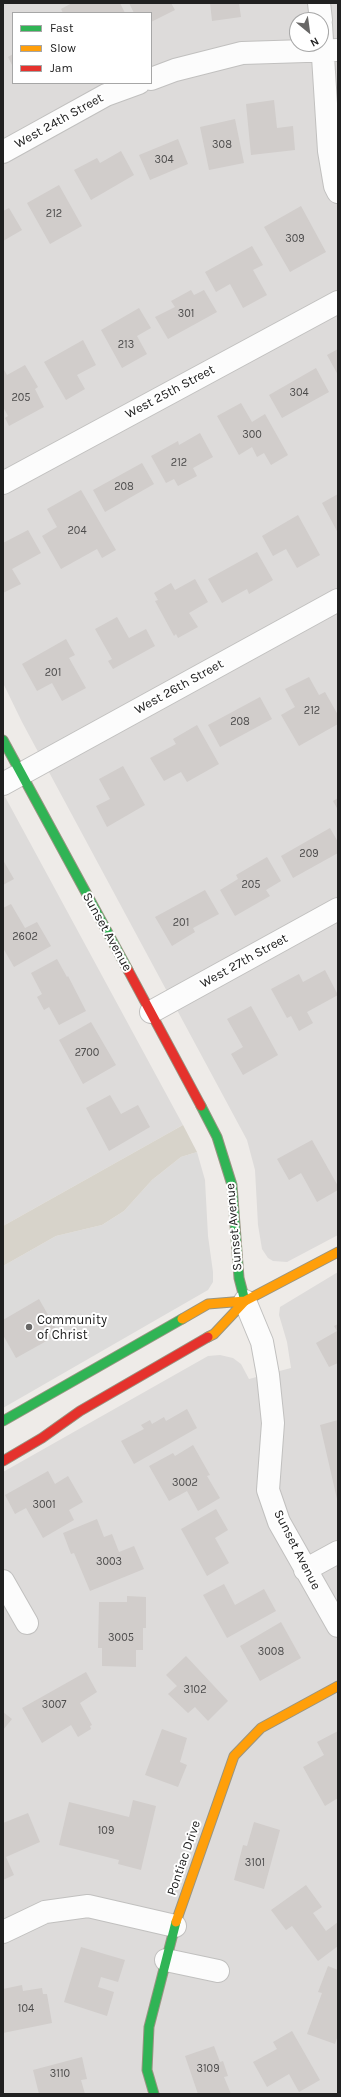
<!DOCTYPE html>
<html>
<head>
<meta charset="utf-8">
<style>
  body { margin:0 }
  #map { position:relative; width:341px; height:2097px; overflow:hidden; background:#eeebe8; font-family:Karla,sans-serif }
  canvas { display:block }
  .frame { position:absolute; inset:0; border:4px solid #202020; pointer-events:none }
  .legend { position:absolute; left:12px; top:12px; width:140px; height:72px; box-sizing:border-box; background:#fff; border:1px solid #a6a6a6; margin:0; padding:5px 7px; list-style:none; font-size:12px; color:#202020 }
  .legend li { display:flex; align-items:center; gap:8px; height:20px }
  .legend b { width:20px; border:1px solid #a6a6a6 }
  .north { position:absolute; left:289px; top:12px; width:40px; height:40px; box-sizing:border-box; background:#fff; border:1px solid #a6a6a6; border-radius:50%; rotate:151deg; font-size:11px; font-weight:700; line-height:16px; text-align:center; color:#202020 }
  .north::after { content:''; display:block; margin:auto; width:14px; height:18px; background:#686766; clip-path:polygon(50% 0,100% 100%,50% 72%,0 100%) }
</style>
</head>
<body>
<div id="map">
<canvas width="341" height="2097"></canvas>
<div class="frame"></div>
<ul class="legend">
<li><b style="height:5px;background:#30b455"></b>Fast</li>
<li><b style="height:5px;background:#ff9f0a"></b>Slow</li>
<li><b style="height:5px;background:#e5322d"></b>Jam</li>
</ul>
<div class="north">N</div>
</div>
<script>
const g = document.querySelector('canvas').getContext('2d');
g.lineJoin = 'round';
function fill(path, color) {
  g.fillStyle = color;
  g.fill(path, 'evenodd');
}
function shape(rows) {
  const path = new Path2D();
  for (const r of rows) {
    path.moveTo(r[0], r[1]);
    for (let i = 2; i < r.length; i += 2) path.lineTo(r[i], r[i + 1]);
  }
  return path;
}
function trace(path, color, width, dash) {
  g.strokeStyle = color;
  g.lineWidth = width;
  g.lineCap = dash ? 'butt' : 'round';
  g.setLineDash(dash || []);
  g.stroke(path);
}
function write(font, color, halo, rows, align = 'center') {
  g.font = font + ' Karla,sans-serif';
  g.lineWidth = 4;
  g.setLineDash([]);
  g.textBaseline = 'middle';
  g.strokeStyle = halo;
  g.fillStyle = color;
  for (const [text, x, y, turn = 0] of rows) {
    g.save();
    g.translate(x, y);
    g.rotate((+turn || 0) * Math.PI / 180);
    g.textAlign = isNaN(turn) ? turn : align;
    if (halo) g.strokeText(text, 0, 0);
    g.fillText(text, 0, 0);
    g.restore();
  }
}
const residential = shape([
  [3,3,338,3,338,1235,287,1262,273,1261,268,1258,262,1249,258,1225,255,1170,247,1140,22,722,3,683],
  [13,13,151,13,151,83,13,83],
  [297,20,321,20,321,44,297,44],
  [3,793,183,1125,3,1226],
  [338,1272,338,2094,3,2094,3,1472,208,1356,220,1355,233,1358,241,1364,249,1379,291,1368,287,1342,279,1315,280,1307]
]);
const religious = shape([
  [197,1152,205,1180,208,1236,213,1272,213,1282,208,1290,3,1408,3,1266,56,1236,102,1225,124,1211,152,1180,181,1157]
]);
const construction = shape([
  [183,1125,197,1152,181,1157,152,1180,124,1211,102,1225,56,1236,3,1266,3,1226]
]);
const building = shape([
  [72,3,120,3,125,13,63,13,61,9],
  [129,3,171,3,175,10,151,22,151,13,134,13],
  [210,3,239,3,241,17,212,21],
  [13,54,13,67,8,57],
  [274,100,277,128,293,126,295,150,251,155,246,104],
  [235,119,244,163,209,170,200,127],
  [178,139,188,164,150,180,139,155],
  [121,151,134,175,91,200,74,170,97,158,100,163],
  [59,185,82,226,50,244,27,203],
  [301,206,326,252,290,272,264,227],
  [9,208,22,230,3,241,3,211],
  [252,246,263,265,253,270,267,295,243,308,230,284,216,292,205,272],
  [191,290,194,295,204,290,217,312,168,339,155,317,175,307,171,301],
  [139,308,151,328,137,336,147,354,122,368,101,330],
  [83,340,96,365,77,375,85,389,66,400,44,362],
  [338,349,338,375,327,355],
  [25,365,38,387,35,389,44,407,9,426,5,418,8,416,3,407,3,368,7,375],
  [316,368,329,392,282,418,269,395],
  [241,403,252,422,265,414,288,455,271,465,264,453,257,457,252,447,239,455,217,416],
  [200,433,213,457,193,468,197,476,178,486,174,479,166,483,151,456,178,441,179,445],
  [142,463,154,484,105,512,93,490],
  [81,490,116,550,102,558,97,549,61,569,42,536,57,527,47,509],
  [338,494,338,533,322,503],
  [298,515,320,555,297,568,286,549,273,556,262,536],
  [28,530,41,553,12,569,21,584,3,593,3,543],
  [257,552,273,580,249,594,247,589,222,603,208,579],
  [195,579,208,602,189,613,198,627,178,638,176,634,174,636,155,601,158,600,154,593,171,583,175,590],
  [117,617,129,638,146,629,155,646,113,669,108,661,112,659,95,629],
  [66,639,75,655,69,658,86,688,62,701,52,683,37,691,22,664],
  [309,677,319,695,325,692,338,715,338,724,299,746,281,715,295,707,285,689],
  [260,697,272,719,220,747,208,725],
  [197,725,219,764,187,782,181,772,164,781,150,758,176,744,173,739],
  [123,766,145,805,107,827,96,806,110,799,99,779],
  [338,798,338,810,333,801],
  [330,828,338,842,338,853,293,878,281,856],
  [267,857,281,881,266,890,270,896,235,916,220,890,238,879,236,875],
  [3,860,14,879,3,885],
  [205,890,219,914,193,928,195,932,172,946,155,917],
  [11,904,25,928,37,922,51,946,14,967,3,948,3,908],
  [57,959,67,977,68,976,86,1011,59,1025,49,1007,44,1010,37,997,42,994,31,973],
  [325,970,338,995,307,1012,313,1023,299,1031,291,1016,287,1018,271,989,299,974,303,982],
  [251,1006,278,1055,243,1075,231,1054,243,1047,227,1019],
  [91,1022,116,1065,83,1084,59,1040],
  [110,1095,121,1114,138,1105,150,1127,109,1151,86,1108],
  [312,1140,338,1186,338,1190,317,1202,301,1173,289,1180,277,1159],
  [39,1299,59,1334,16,1358,3,1335,3,1320],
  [338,1324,338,1363,329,1367,316,1343,337,1331,334,1326],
  [187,1409,197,1428,134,1464,121,1441,144,1429,141,1425,150,1420,152,1424,164,1417,166,1421],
  [338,1420,338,1499,337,1499,320,1425],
  [193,1445,210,1475,207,1476,220,1498,198,1511,187,1491,169,1501,149,1466,173,1453,175,1456],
  [48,1471,55,1484,68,1476,83,1502,69,1510,74,1520,43,1538,26,1508,15,1514,5,1495],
  [216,1509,228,1530,215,1538,229,1563,207,1576,181,1529],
  [97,1519,104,1537,112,1534,119,1552,134,1546,144,1569,90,1591,74,1553,71,1554,63,1533],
  [224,1584,235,1605,264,1589,276,1611,227,1638,203,1595],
  [127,1596,146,1597,146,1628,143,1628,143,1650,136,1650,136,1667,102,1666,102,1648,98,1648,99,1602,127,1602],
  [281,1622,301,1658,260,1681,240,1646],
  [186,1656,228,1701,208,1721,195,1707,188,1713,168,1694,177,1686,166,1675],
  [86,1672,97,1692,80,1703,92,1725,90,1726,91,1729,78,1737,71,1725,42,1743,22,1708],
  [3,1712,12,1719,3,1730],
  [162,1729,187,1738,180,1762,187,1765,178,1787,145,1775],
  [338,1731,338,1798,325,1806,303,1767,324,1755,317,1742],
  [133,1800,156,1806,141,1870,118,1864,119,1860,59,1845,69,1802,129,1817],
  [28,1813,40,1842,6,1857,14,1875,3,1880,3,1823],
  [254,1822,280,1830,264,1889,234,1880,243,1845,247,1846],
  [306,1885,322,1907,313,1913,326,1931,338,1922,338,1946,318,1961,292,1926,286,1930,271,1910],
  [81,1947,125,1960,118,1982,101,1977,98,1987,114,1992,107,2016,64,2002],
  [328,1966,338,1970,338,2035,335,2044,307,2034,322,1993,318,1992],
  [22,1985,23,1991,42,1988,43,1994,47,1994,52,2023,3,2033,3,1989],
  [292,2031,320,2080,299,2092,289,2074,267,2087,253,2062,277,2049,273,2042],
  [214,2046,220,2062,223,2061,228,2076,224,2077,231,2094,198,2094,185,2056],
  [82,2057,87,2079,81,2080,85,2094,39,2094,33,2070]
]);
const street = shape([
  [319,3,321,20],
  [321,25,329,151,335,186,338,192],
  [151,79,175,70,242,53,338,50],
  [3,152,106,95,139,83],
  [3,483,338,302],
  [3,784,338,600],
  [151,1012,338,909],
  [245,1301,262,1342,268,1375,273,1423,268,1490,279,1522,338,1626],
  [305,1570,338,1552],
  [3,1581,27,1623],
  [3,1932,45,1912,88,1906,175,1926],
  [166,1960,218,1971]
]);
const fast = shape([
  [3,740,128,970],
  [201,1106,217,1137,232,1185,239,1278,245,1301],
  [3,1421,182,1319],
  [154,2094,147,2070,149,2027,176,1922]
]);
const slow = shape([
  [182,1319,208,1304,245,1301],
  [208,1337,214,1334,245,1301,338,1252],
  [176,1922,234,1756,261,1728,338,1686]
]);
const jam = shape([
  [128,970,201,1106],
  [3,1461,42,1438,80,1411,208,1337]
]);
const markers = [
  [29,1327,4,"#686766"]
];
const numberNames = [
  ["308",222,145],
  ["304",164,160],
  ["212",54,214],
  ["309",295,239],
  ["301",186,314],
  ["213",126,345],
  ["304",299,393],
  ["205",21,398],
  ["300",252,435],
  ["212",179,463],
  ["208",124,487],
  ["204",77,531],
  ["201",53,673],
  ["212",312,711],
  ["208",240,722],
  ["209",309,854],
  ["205",251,885],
  ["201",181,923],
  ["2602",25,937],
  ["2700",87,1053],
  ["3002",185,1483],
  ["3001",44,1505],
  ["3003",109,1562],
  ["3005",121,1638],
  ["3008",271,1652],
  ["3102",195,1690],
  ["3007",54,1705],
  ["109",106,1831],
  ["3101",255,1863],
  ["104",26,2009],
  ["3109",208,2069],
  ["3110",60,2074]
];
const streetNames = [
  ["West 24th Street",59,121,-29],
  ["West 25th Street",170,392,-28],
  ["West 26th Street",179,687,-29],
  ["Sunset Avenue",107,932,61],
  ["West 27th Street",244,961,-29],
  ["Sunset Avenue",234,1227,-95],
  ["Sunset Avenue",297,1550,63],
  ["Pontiac Drive",184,1858,-71]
];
const poiNames = [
  ["Community",37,1320],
  ["of Christ",37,1335]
];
fill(residential, '#dddbda');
fill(religious, '#dcdbda');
fill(construction, '#d7d3ca');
fill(building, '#d1cdcb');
trace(street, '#c1c0bf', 24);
trace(fast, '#989481', 11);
trace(slow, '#989481', 11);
trace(jam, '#989481', 11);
trace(street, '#fcfcfc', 22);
trace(fast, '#30b455', 9);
trace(slow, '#ff9f0a', 9);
trace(jam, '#e5322d', 9);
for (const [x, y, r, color] of markers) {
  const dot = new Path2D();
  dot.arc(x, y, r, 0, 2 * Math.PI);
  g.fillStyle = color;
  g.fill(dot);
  trace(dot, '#fff', 1.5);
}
write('11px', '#4c4b4b', null, numberNames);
write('13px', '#202020', '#fff', streetNames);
write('13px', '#202020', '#fff', poiNames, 'left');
</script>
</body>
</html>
